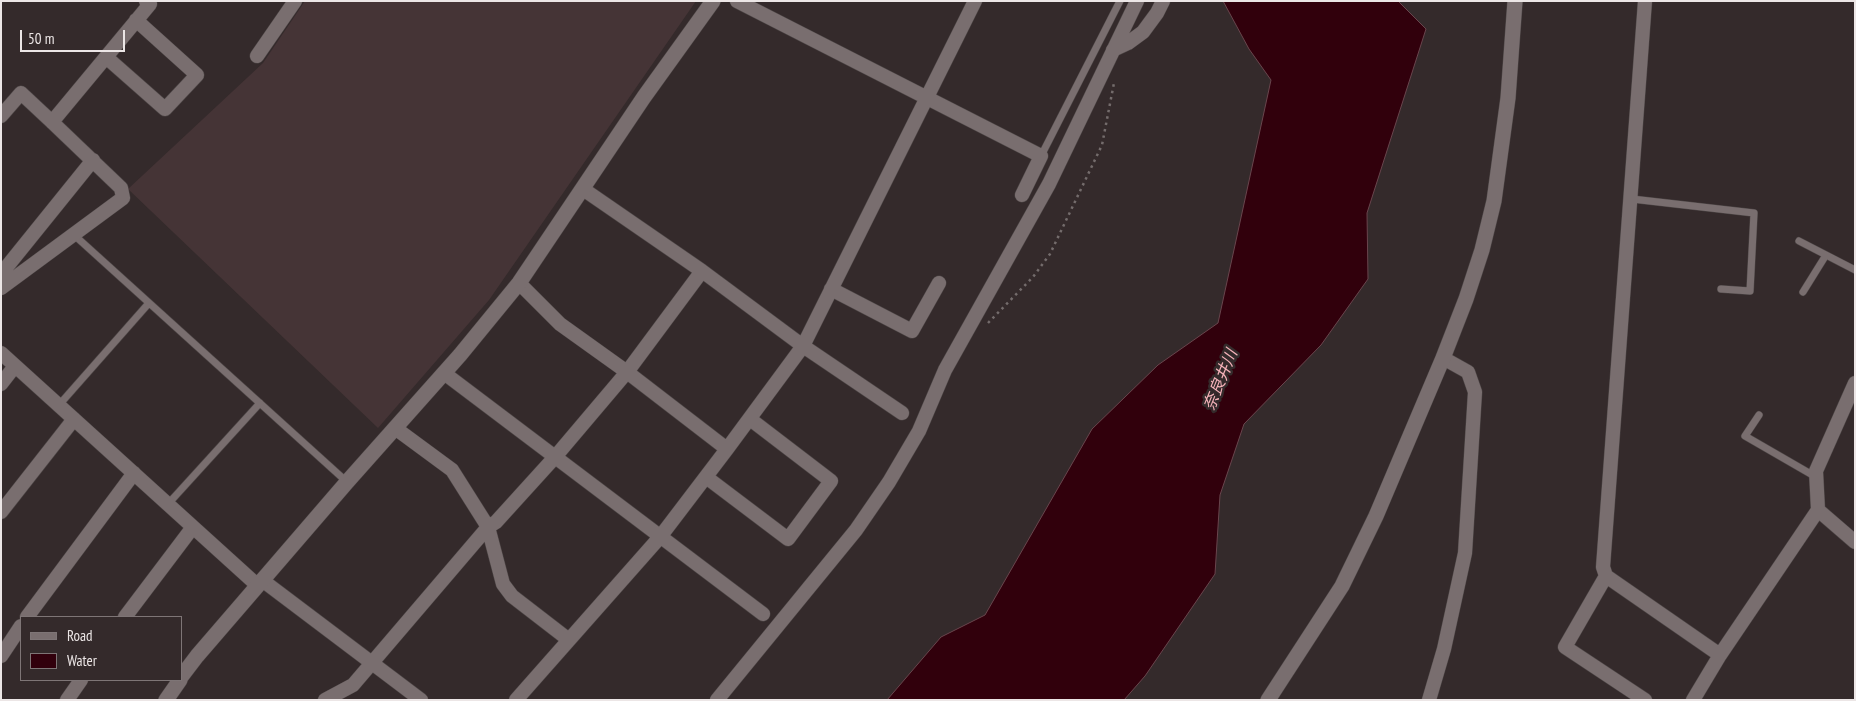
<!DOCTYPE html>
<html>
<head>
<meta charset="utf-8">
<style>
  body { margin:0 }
  #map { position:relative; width:1856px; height:701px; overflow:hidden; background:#342a2b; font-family:"PT Sans Narrow",sans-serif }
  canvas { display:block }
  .frame { position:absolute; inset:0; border:2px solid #ece6e6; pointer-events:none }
  .legend { position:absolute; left:20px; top:616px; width:162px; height:65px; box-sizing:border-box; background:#342a2b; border:1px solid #7e7576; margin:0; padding:6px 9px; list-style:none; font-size:15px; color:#ece6e6 }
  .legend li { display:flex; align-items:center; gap:10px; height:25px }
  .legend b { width:25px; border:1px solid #7e7576 }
  .scale { position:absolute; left:20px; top:30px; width:105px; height:22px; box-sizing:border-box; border:2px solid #ece6e6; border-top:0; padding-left:6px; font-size:15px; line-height:18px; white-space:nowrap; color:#ece6e6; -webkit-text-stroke:4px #342a2b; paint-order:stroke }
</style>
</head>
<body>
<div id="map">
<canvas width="1856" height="701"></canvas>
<div class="frame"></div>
<ul class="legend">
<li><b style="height:6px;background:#796e6f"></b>Road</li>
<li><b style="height:14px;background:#31000c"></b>Water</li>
</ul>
<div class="scale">50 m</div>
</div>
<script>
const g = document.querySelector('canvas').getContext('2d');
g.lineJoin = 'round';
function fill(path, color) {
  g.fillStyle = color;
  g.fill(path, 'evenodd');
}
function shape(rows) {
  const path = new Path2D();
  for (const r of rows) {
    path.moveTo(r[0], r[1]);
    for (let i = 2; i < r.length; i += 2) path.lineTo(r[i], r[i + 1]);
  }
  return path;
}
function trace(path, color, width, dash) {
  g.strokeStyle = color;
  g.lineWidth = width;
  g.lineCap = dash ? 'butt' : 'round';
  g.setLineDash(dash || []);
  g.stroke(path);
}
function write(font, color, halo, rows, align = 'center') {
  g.font = font + ' "PT Sans Narrow","Noto Sans JP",sans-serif';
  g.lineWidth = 5;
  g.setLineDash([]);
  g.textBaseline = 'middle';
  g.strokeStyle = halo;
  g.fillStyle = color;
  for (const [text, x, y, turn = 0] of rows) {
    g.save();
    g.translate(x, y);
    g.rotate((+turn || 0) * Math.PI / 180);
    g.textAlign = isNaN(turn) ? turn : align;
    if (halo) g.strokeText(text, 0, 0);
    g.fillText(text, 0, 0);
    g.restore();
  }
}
const built = shape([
  [305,1,696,1,489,300,378,428,128,189,263,63]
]);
const water = shape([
  [1223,1,1398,1,1426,29,1367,213,1368,279,1321,345,1244,424,1220,495,1215,574,1145,676,1124,700,887,700,941,637,985,615,1092,429,1158,365,1218,323,1271,80,1249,49,1223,1]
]);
const path = shape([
  [988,323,1033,277,1050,254,1102,145,1114,83]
]);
const service = shape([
  [1041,156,1120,1],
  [1632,199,1754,213,1750,291,1721,289],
  [73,234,347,482],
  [1799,241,1855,270],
  [1803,292,1826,255],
  [59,405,149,303],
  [1759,415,1745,436,1816,477],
  [168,504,260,403]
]);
const minor = shape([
  [737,1,1041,156,1022,195],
  [1645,1,1603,567,1606,576,1720,655],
  [1113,50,1128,43,1143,32,1157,13,1163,1],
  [257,56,295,1],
  [106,57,165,109,197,75,136,20],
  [1,116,21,93,52,122,121,188,123,198,1,288],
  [52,122,150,4,146,1],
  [702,271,803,346,902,413],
  [1,274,93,160],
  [519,283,560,324,627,372,727,449],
  [831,289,912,331,939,283],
  [1,353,257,585],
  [444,373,763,614],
  [1,384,15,366],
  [395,428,452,470,488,527,503,584,512,596,569,640],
  [706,477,788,539,831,481,750,419],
  [1818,510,1855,542],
  [1,512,74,419],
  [1606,576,1565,647,1645,700],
  [262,580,421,700],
  [27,617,134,473],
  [125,617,193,527],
  [1,656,21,626],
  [67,700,81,680],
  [325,700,353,685,488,527,496,522,555,457,627,372,702,271,583,189],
  [516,700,660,537,727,449,803,346,975,1],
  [717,700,856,530,889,482,919,431,945,370,1049,184,1137,1],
  [1429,700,1444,649,1465,553,1475,392,1468,372,1443,358],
  [1693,700,1720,655,1818,510,1816,471,1855,383]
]);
const tertiary = shape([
  [181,677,197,656,347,482,460,355,519,283,644,97,713,1],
  [166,700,180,680],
  [1268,700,1342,586,1376,516,1443,358,1466,299,1482,250,1494,201,1508,98,1515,1]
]);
const waterNames = [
  ["奈良井川",1221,380,-68]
];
fill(built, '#453436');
fill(water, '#31000c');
trace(water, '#69454d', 1);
trace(service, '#4d4646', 8);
trace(minor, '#4d4646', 15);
trace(tertiary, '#4d4646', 16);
trace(path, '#746c6c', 2.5, [2.5, 4]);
trace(service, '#796e6f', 7);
trace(minor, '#796e6f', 14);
trace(tertiary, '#796e6f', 15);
write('italic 16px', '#f6b3ba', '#342a2b', waterNames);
</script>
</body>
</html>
